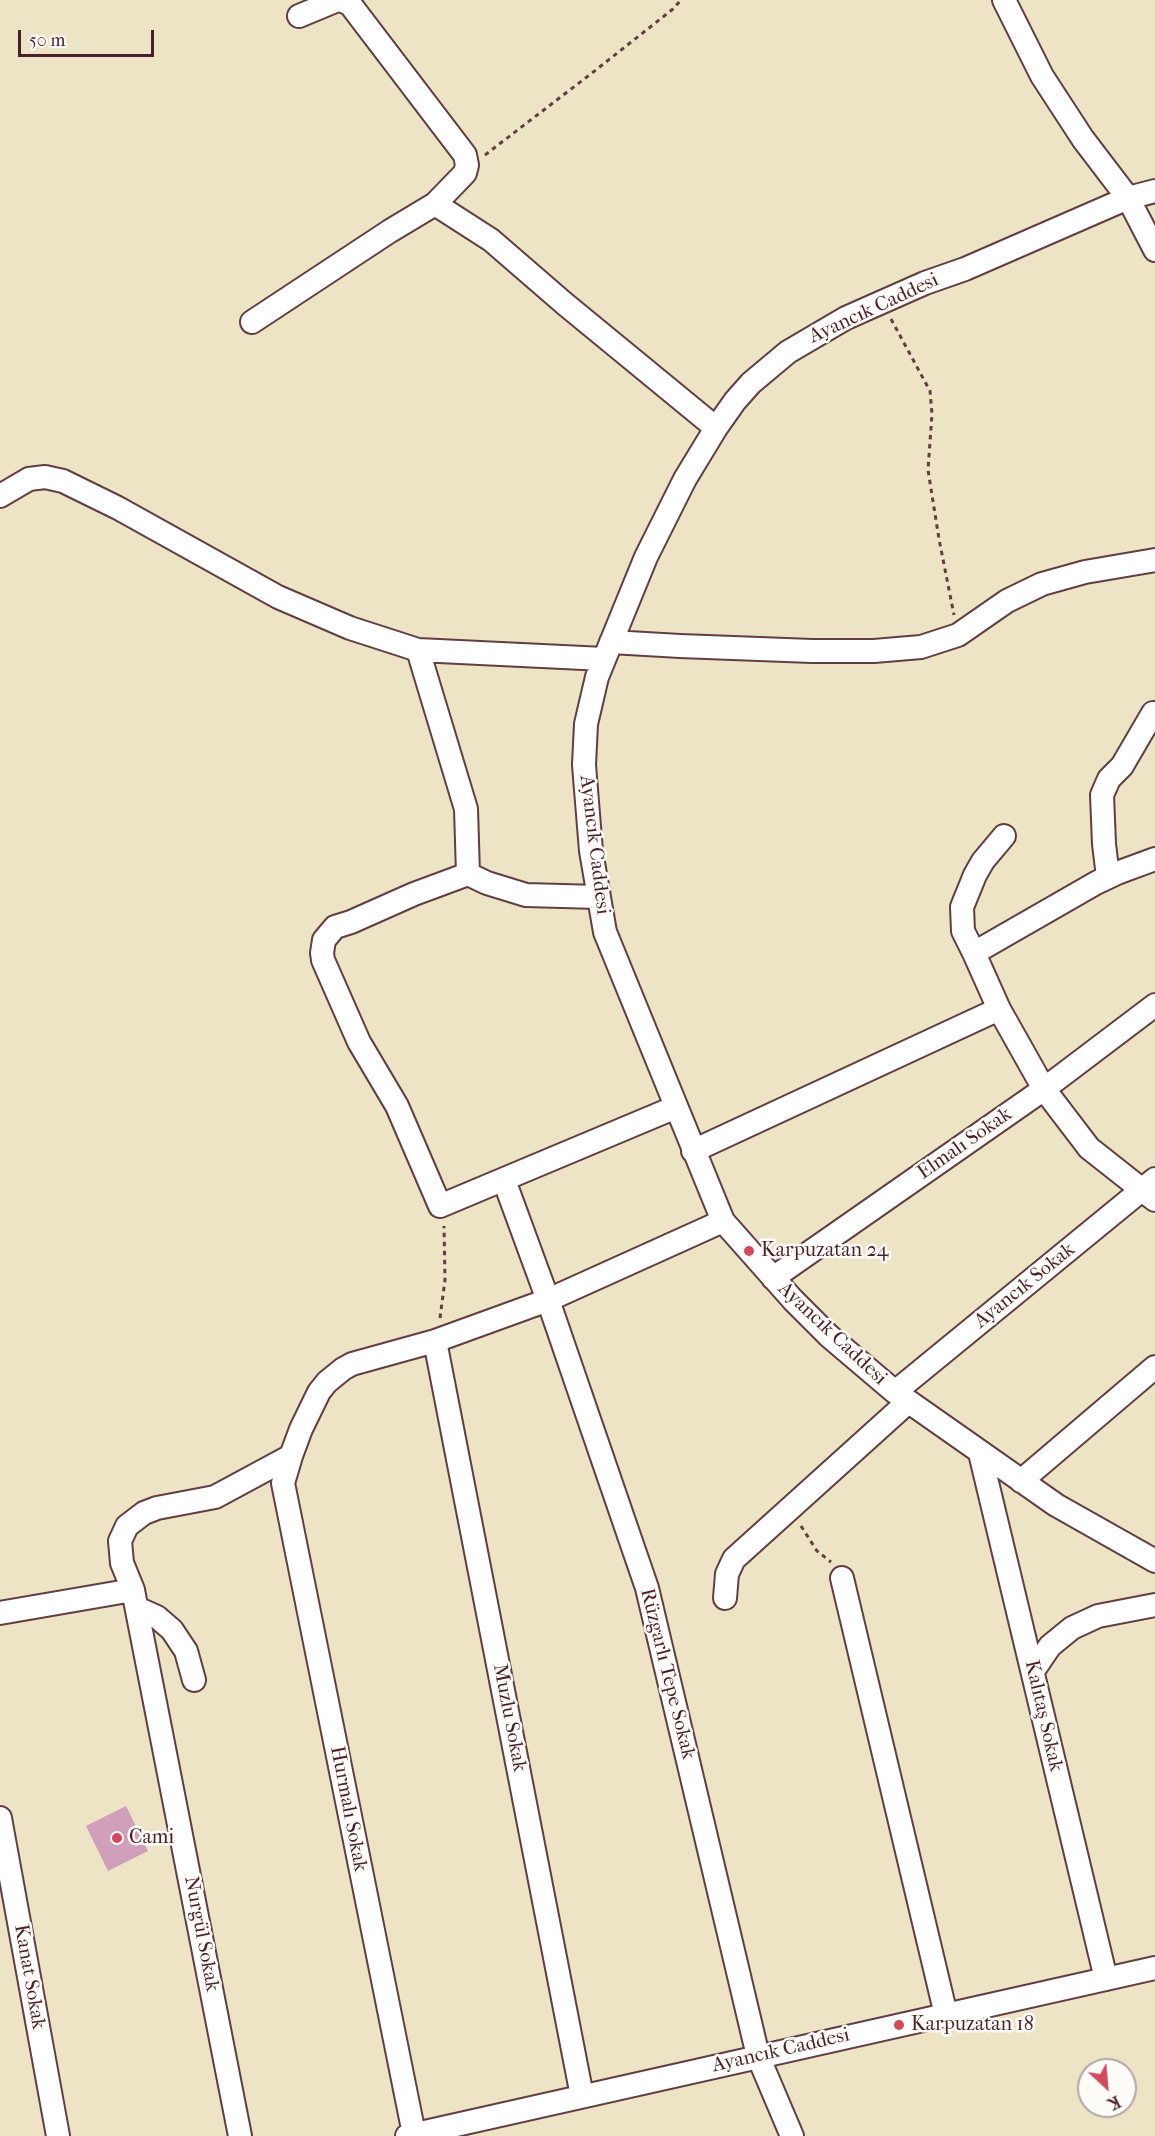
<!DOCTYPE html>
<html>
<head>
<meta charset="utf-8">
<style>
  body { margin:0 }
  #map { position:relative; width:1155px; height:2136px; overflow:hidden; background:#ece4c5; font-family:"IM FELL French Canon",serif }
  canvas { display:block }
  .north { position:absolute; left:1077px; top:2058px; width:60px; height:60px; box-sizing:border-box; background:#fdfcf7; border:2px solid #b5a4a5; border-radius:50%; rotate:154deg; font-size:16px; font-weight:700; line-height:24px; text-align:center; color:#4a1f2b }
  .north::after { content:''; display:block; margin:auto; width:21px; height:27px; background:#d1495b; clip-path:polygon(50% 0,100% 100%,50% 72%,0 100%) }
  .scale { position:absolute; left:18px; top:30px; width:136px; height:27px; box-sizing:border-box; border:3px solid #4a1f2b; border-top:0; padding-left:8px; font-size:18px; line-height:21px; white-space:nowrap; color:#4a1f2b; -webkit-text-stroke:4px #fdfcf7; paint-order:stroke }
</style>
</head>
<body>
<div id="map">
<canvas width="1155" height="2136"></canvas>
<div class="north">K</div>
<div class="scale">50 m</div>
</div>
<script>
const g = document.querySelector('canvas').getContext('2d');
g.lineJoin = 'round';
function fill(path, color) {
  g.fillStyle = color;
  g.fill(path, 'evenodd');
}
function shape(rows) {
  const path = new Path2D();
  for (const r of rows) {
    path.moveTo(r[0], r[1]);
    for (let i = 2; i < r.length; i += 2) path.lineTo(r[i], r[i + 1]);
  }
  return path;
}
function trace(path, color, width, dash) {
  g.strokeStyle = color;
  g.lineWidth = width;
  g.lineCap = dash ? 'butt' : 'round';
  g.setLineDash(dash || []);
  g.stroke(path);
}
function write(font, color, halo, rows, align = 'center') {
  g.font = font + ' "IM FELL French Canon",serif';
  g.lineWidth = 5;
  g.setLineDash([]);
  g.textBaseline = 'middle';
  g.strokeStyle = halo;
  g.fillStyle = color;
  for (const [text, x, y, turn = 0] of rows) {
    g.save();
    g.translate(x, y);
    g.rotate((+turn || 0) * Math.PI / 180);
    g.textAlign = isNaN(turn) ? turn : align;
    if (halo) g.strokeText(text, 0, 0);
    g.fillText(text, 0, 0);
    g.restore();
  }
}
const building = shape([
  [126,1806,148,1851,108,1871,86,1826]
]);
const path = shape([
  [485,155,592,73,673,9,681,0],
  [891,319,930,391,932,414,928,470,939,539,954,615],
  [440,1318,445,1280,444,1226],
  [801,1526,817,1551,831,1562]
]);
const minor = shape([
  [1004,0,1042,76,1083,139,1128,198,1155,250],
  [1155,191,1128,198,965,269,925,283,846,318,788,352,751,383,735,401,716,428,685,479,646,557,597,677,586,724,584,765,591,851,605,932,723,1221,793,1300,829,1336,895,1392,1056,1505,1155,1561],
  [435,204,491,240,565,304,716,428],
  [252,322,390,231,435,204,465,173,467,165,465,155,350,4,340,0,335,1,299,16],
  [0,496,29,479,45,477,63,481,118,508,278,597,350,628,418,650,604,659],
  [611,642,680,646,812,651,874,651,921,647,958,635,1007,601,1042,584,1085,572,1155,560],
  [418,650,466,809,468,874,414,894,351,922,335,927,324,940,322,953,323,960,359,1042,397,1106,440,1206,676,1107],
  [1155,859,1117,873,1096,883,974,953,999,1009,1044,1089,1089,1148,1155,1200],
  [468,874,487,883,526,895,598,897],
  [1108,877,1104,844,1102,795,1109,779,1122,766,1153,713],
  [974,953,963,931,962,907,975,875,983,861,1004,836],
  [693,1151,999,1009],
  [504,1180,548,1300,647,1588,758,2056,792,2136],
  [773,1278,1044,1089,1155,1005],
  [435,1341,582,2096],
  [895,1392,1155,1179],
  [980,1453,1106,1979],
  [1021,1481,1155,1367],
  [842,1578,946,2015],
  [725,1598,727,1574,734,1559,908,1402],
  [137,1608,157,1617,172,1630,186,1651,194,1680],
  [0,1613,133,1590],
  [1033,1671,1050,1646,1072,1628,1098,1616,1155,1605],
  [0,1818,58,2136],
  [414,2134,283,1483,291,1456,301,1429,319,1392,327,1382,343,1369,352,1364,435,1341,548,1300,723,1221],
  [240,2136,133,1590,122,1563,120,1541,127,1526,144,1513,157,1508,215,1497,291,1456],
  [407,2136,1155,1968]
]);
const markers = [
  [749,1251,6,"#d1495b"],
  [117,1838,6,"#d1495b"],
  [899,2025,6,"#d1495b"]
];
const streetNames = [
  ["Ayancık Caddesi",874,309,-25],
  ["Ayancık Caddesi",594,845,83],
  ["Elmalı Sokak",965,1144,-35],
  ["Ayancık Sokak",1025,1286,-39],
  ["Ayancık Caddesi",832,1334,43],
  ["Rüzgarlı Tepe Sokak",667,1674,76],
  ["Kalıtaş Sokak",1043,1716,77],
  ["Muzlu Sokak",509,1718,79],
  ["Hurmalı Sokak",348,1809,79],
  ["Nurgül Sokak",201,1934,79],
  ["Kanat Sokak",29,1977,80],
  ["Ayancık Caddesi",781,2051,-13]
];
const poiNames = [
  ["Karpuzatan 24",761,1251],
  ["Cami",129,1838],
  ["Karpuzatan 18",911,2025]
];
fill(building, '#d0a0ba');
trace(minor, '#623d42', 26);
trace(path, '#623d42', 3, [4.5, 4.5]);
trace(minor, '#fff', 22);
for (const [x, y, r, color] of markers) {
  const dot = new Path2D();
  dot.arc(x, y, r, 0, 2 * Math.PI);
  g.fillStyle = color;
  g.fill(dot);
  trace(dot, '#fdfcf7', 2);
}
write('20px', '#4a1f2b', '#fdfcf7', streetNames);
write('20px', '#4a1f2b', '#fdfcf7', poiNames, 'left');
</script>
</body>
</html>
